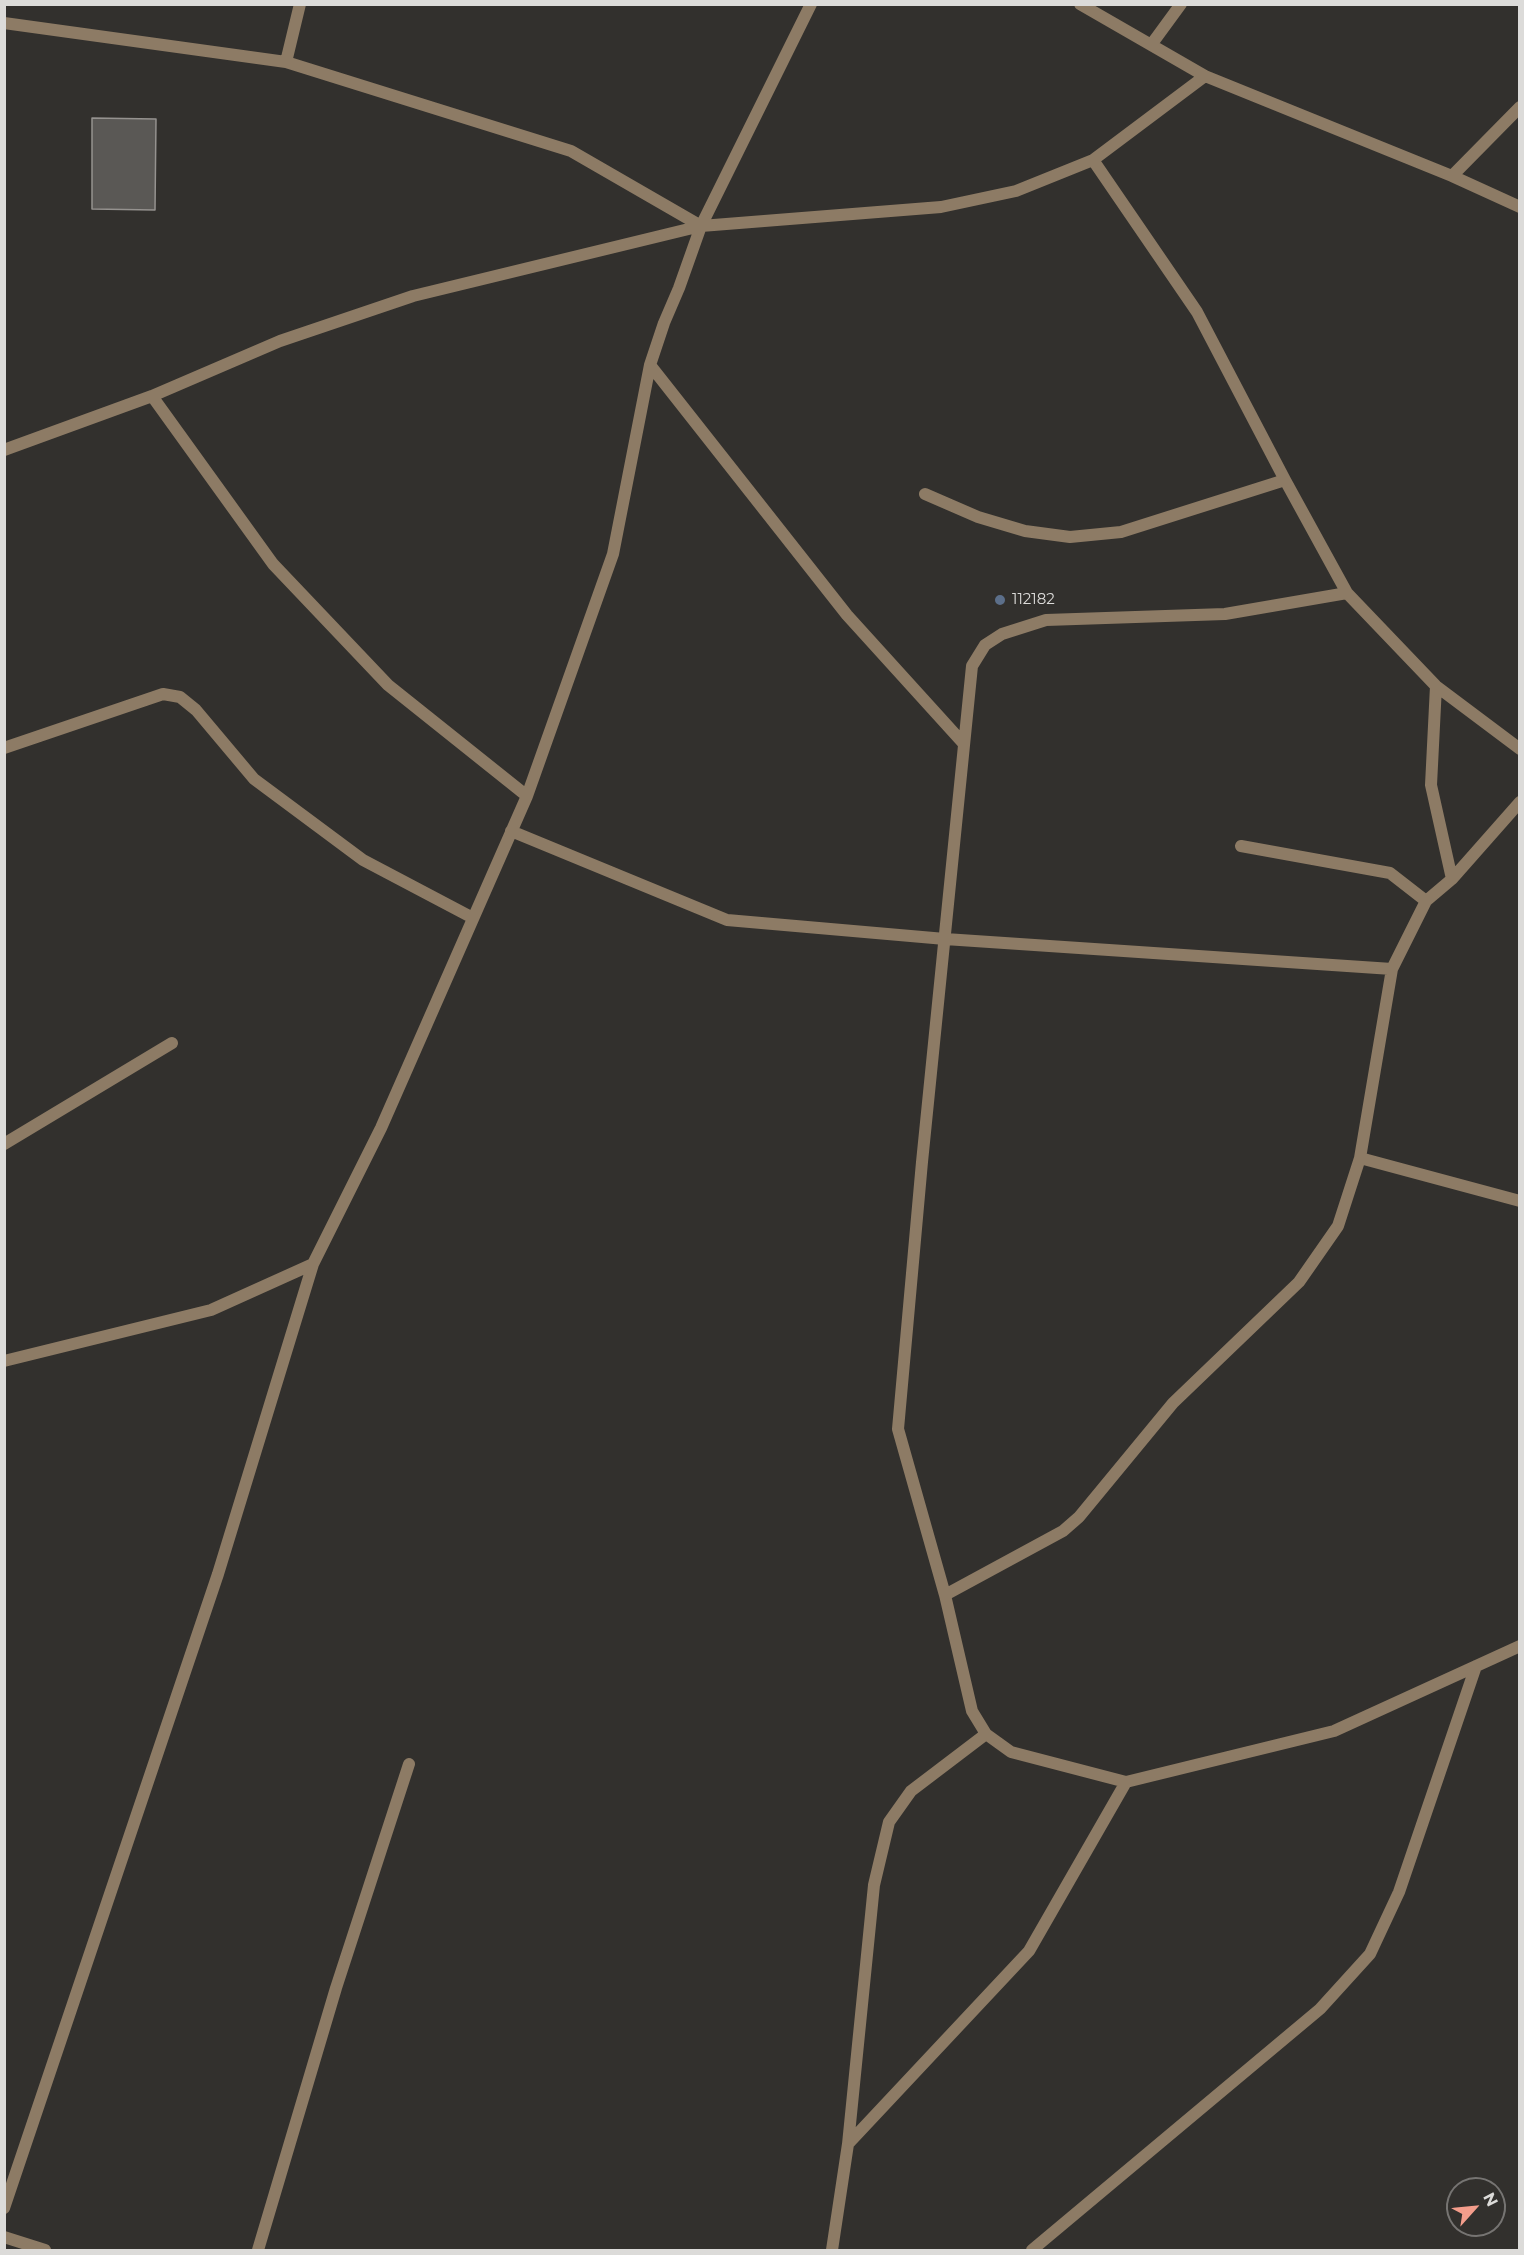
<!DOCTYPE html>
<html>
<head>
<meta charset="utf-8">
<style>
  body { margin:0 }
  #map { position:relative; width:1524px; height:2255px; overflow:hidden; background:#32302d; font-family:Montserrat,sans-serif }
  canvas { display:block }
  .frame { position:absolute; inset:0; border:6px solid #dcdbd9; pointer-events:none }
  .north { position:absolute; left:1446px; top:2177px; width:60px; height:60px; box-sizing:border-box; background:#32302d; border:2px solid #767472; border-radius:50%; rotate:63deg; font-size:16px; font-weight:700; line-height:24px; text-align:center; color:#dcdbd9 }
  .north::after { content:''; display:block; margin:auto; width:21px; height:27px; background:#f49d8b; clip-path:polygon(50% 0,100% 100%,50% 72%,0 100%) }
</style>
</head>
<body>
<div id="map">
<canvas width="1524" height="2255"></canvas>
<div class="frame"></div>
<div class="north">N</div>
</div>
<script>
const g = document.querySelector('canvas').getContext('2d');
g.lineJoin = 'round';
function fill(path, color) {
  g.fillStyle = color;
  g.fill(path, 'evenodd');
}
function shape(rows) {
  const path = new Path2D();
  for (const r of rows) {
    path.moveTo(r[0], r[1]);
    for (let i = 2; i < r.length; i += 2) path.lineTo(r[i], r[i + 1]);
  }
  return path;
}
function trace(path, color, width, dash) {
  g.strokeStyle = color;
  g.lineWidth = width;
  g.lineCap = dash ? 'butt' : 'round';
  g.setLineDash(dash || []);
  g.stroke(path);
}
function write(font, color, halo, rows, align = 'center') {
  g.font = font + ' Montserrat,sans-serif';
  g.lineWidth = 4.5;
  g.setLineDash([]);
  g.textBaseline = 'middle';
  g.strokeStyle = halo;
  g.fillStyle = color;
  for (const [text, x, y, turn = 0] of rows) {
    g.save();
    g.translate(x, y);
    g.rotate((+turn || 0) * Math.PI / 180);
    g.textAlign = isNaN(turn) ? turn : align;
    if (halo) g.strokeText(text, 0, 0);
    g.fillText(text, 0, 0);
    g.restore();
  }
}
const building = shape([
  [92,118,156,119,155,210,92,209,92,118]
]);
const minor = shape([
  [1080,4,1205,76,1452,176,1520,207],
  [4,23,286,62,571,151,701,226],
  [1151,45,1181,4],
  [286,62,300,4],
  [1093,160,1197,312,1285,480,1347,593,1436,686,1520,749],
  [1452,176,1520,107],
  [650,365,847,615,964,744],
  [152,396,273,564,388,685,527,796],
  [4,450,152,396,280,341,413,296,701,226,941,207,1016,191,1093,160,1205,76],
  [925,494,978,517,1025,531,1070,537,1121,532,1285,480],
  [1347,593,1225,614,1046,620,1002,634,985,645,972,666,922,1162,898,1429,945,1595,972,1711,986,1734,1011,1752,1126,1782,1334,1731,1520,1646],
  [1436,686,1431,785,1452,879],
  [4,748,163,694,180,697,196,710,254,779,363,860,473,918],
  [511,831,727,920,945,939,1392,969],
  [1241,846,1390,873,1426,901],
  [4,1144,172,1043],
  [1360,1158,1520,1201],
  [4,1361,211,1310,313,1264,381,1128,527,796,613,554,650,365,664,323,679,288,701,226,811,4],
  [945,1595,1063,1531,1079,1517,1173,1403,1299,1282,1338,1226,1360,1158,1392,969,1426,901,1452,879,1520,802],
  [848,2144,1029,1951,1126,1782],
  [4,2208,218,1574,313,1264],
  [4,2237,45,2250],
  [258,2250,336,1988,409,1764],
  [832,2250,848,2144,874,1885,889,1822,911,1791,986,1734],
  [1032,2250,1320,2009,1370,1954,1399,1892,1476,1666]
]);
const markers = [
  [1000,600,6,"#5c6f8a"]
];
const poiNames = [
  ["112182",1012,600]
];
fill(building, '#5a5855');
trace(building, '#95928f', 1.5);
trace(minor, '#8d7b65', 12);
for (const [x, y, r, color] of markers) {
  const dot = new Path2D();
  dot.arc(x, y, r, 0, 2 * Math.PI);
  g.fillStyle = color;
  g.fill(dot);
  trace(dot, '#32302d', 2);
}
write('15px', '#dcdbd9', '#32302d', poiNames, 'left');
</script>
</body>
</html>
